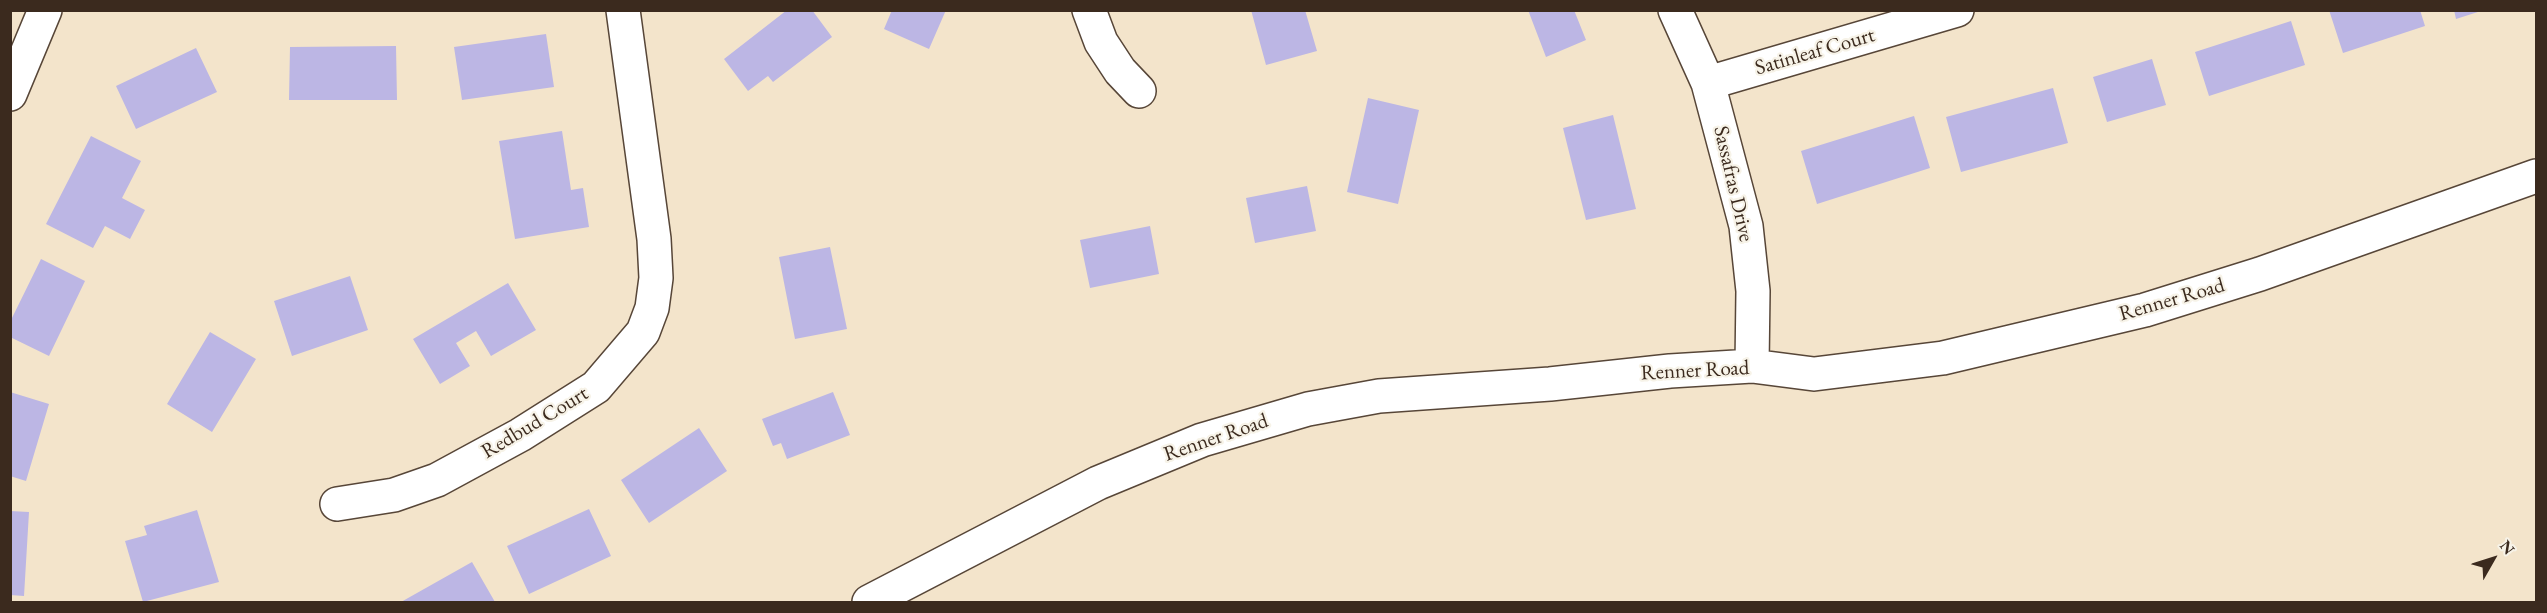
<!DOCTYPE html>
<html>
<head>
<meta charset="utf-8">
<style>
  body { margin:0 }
  #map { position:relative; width:2547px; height:613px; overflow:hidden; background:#f3e4cb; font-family:"EB Garamond",serif }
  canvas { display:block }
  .frame { position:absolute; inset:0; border:12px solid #3b2a1e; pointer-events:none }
  .north { position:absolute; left:2463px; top:529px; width:60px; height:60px; -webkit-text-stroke:4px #f7f3e8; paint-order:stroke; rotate:51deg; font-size:16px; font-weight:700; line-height:24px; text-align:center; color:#3b2a1e }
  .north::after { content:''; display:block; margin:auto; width:21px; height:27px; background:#3b2a1e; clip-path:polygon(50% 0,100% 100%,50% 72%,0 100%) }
</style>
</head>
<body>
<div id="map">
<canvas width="2547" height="613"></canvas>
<div class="frame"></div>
<div class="north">N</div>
</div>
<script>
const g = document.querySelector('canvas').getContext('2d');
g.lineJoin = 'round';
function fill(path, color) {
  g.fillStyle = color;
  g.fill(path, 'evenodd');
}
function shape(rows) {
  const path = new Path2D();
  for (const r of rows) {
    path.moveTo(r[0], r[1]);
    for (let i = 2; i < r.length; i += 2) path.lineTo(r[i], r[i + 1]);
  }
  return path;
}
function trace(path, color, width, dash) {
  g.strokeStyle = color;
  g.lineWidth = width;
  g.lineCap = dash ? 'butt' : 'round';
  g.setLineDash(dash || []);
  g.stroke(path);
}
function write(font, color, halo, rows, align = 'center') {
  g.font = font + ' "EB Garamond",serif';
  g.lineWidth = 4.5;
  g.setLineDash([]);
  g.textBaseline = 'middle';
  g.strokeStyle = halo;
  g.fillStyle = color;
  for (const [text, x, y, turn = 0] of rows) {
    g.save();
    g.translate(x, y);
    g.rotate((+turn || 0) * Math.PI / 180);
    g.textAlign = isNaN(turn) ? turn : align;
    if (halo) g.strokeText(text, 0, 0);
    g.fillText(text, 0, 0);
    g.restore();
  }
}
const building = shape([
  [787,10,812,10,832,37,773,82,768,76,748,91,724,59],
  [892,10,946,10,929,49,884,29],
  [1251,10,1305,10,1317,51,1266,65],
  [1528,10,1574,10,1586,40,1546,57],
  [2329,10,2420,10,2425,26,2343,53],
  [2454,10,2481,10,2481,11,2456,19],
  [2291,21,2305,65,2209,96,2195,52],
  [546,34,554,87,462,100,454,47],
  [396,46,397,100,289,100,290,47],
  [196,48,217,92,136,129,116,86],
  [2152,59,2166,105,2107,122,2093,77],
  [2053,88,2068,143,1961,172,1946,117],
  [1368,98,1419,110,1398,204,1347,192],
  [1613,115,1636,209,1586,220,1563,128],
  [1914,116,1930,168,1817,204,1801,151],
  [562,131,571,190,583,188,589,227,515,239,499,141],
  [91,136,141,161,122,198,145,210,130,239,105,226,93,248,46,224],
  [1307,186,1316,231,1255,243,1246,198],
  [1150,226,1159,274,1090,288,1080,240],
  [830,247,847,329,795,339,779,257],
  [41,259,85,281,49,356,10,337,10,322],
  [350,276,368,330,292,356,274,301],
  [508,283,536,330,491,356,476,331,456,343,470,366,440,384,413,339],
  [210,332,256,359,212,432,167,404],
  [10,392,49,404,26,481,10,476],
  [833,392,850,435,787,459,781,443,773,446,762,419],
  [699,428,727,471,649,523,621,480],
  [589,509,611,556,529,594,507,546],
  [197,510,219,582,143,602,125,541,147,535,144,526],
  [10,511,29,512,24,596,10,595],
  [472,562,495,602,401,602]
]);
const minor = shape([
  [1089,10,1101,42,1120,71,1139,91],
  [1675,10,1708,83,1746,226,1753,291,1752,366],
  [1708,83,1957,10],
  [10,94,45,10],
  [337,504,394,495,437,480,520,435,596,387,643,332,652,308,656,278,654,239,623,10],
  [869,602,1098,483,1202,440,1308,409,1379,396,1550,384,1670,371,1752,366,1814,374,1943,358,2145,310,2260,274,2536,176]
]);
const streetNames = [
  ["Satinleaf Court",1815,52,-16],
  ["Sassafras Drive",1733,184,77],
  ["Renner Road",2172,300,-16],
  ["Renner Road",1695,371,-3],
  ["Redbud Court",535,423,-31],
  ["Renner Road",1216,438,-19]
];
fill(building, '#bcb6e4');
trace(minor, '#574638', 36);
trace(minor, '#fff', 33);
write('21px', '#3b2a1e', '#f7f3e8', streetNames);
</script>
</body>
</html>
